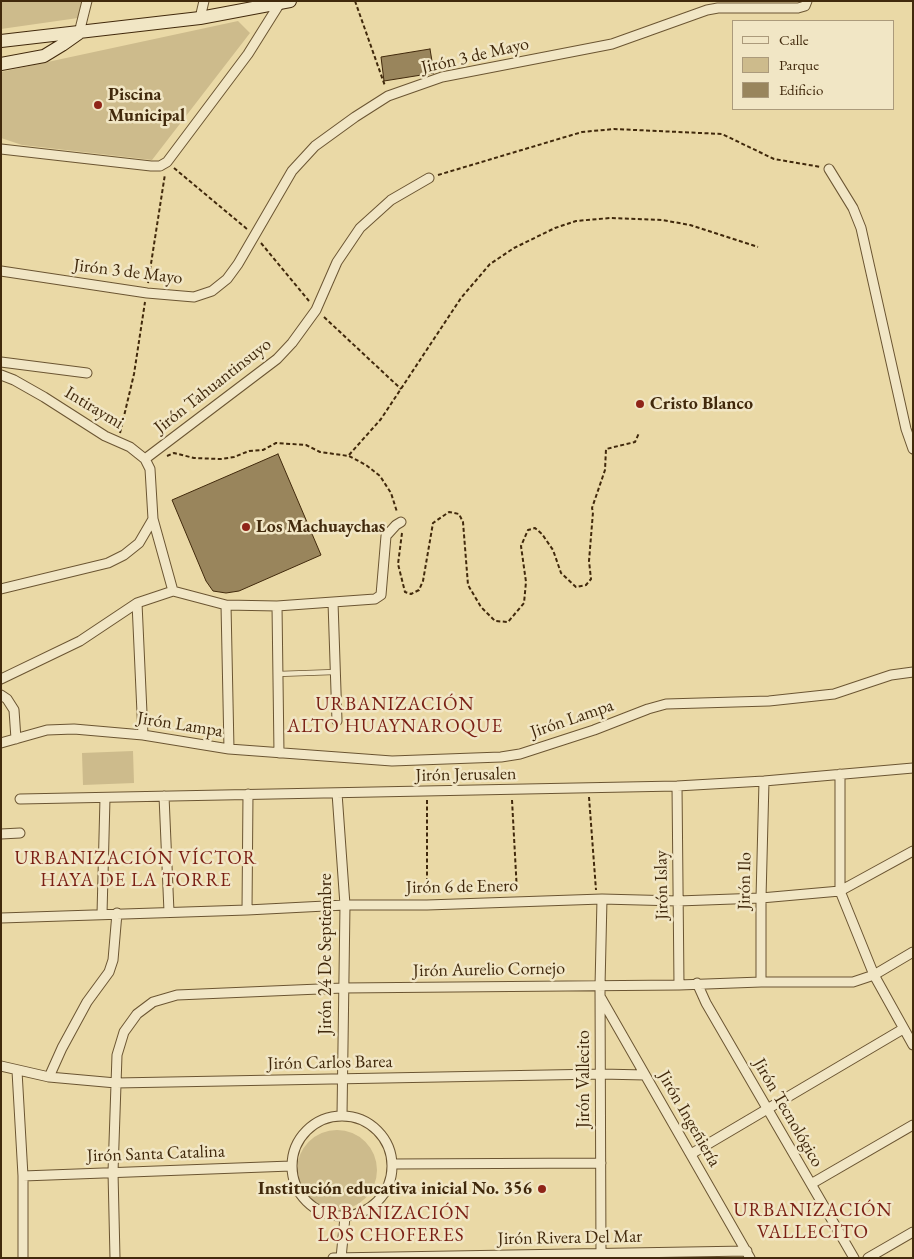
<!DOCTYPE html>
<html>
<head>
<meta charset="utf-8">
<style>
  body { margin:0 }
  #map { position:relative; width:914px; height:1259px; overflow:hidden; background:#ead9a6; font-family:"EB Garamond",serif }
  canvas { display:block }
  .frame { position:absolute; inset:0; border:2px solid #41290c; pointer-events:none }
  .legend { position:absolute; left:732px; top:20px; width:162px; height:90px; box-sizing:border-box; background:#f1e6c5; border:1px solid #ab9a7b; margin:0; padding:6px 9px; list-style:none; font-size:15px; color:#41290c }
  .legend li { display:flex; align-items:center; gap:10px; height:25px }
  .legend b { width:25px; border:1px solid #ab9a7b }
</style>
</head>
<body>
<div id="map">
<canvas width="914" height="1259"></canvas>
<div class="frame"></div>
<ul class="legend">
<li><b style="height:6px;background:#f1e6c5"></b>Calle</li>
<li><b style="height:14px;background:#cdbb8c"></b>Parque</li>
<li><b style="height:14px;background:#99855c"></b>Edificio</li>
</ul>
</div>
<script>
const g = document.querySelector('canvas').getContext('2d');
g.lineJoin = 'round';
function fill(path, color) {
  g.fillStyle = color;
  g.fill(path, 'evenodd');
}
function shape(rows) {
  const path = new Path2D();
  for (const r of rows) {
    if (r.length === 3) {
      path.moveTo(r[0] + r[2], r[1]);
      path.arc(r[0], r[1], r[2], 0, 2 * Math.PI);
      continue;
    }
    path.moveTo(r[0], r[1]);
    for (let i = 2; i < r.length; i += 2) path.lineTo(r[i], r[i + 1]);
  }
  return path;
}
function trace(path, color, width, dash) {
  g.strokeStyle = color;
  g.lineWidth = width;
  g.lineCap = dash ? 'butt' : 'round';
  g.setLineDash(dash || []);
  g.stroke(path);
}
function write(font, color, halo, rows, align = 'center') {
  g.font = font + ' "EB Garamond",serif';
  g.lineWidth = 5;
  g.setLineDash([]);
  g.textBaseline = 'middle';
  g.strokeStyle = halo;
  g.fillStyle = color;
  for (const [text, x, y, turn = 0] of rows) {
    g.save();
    g.translate(x, y);
    g.rotate((+turn || 0) * Math.PI / 180);
    g.textAlign = isNaN(turn) ? turn : align;
    if (halo) g.strokeText(text, 0, 0);
    g.fillText(text, 0, 0);
    g.restore();
  }
}
const green = shape([
  [1,1,82,1,78,18,1,29],
  [238,21,250,33,152,160,22,145,1,138,1,72],
  [133,751,134,783,83,785,82,753],
  [337,1170,40]
]);
const building = shape([
  [430,49,434,73,384,81,381,57,430,49],
  [278,454,321,555,239,591,226,593,213,591,206,581,172,500,278,454]
]);
const path = shape([
  [355,1,385,86],
  [174,168,247,229],
  [438,175,582,132,614,129,722,134,774,159,821,167],
  [261,243,309,301],
  [148,283,165,174],
  [324,317,401,389],
  [120,433,134,374,145,302],
  [349,455,381,419,461,298,490,264,514,248,555,228,576,221,610,218,662,220,690,225,758,247],
  [167,456,174,453,194,458,221,459,234,457,249,451,263,450,276,443,306,445,320,452,349,456,366,465,380,476,391,493,397,512],
  [402,533,398,564,405,592,411,594,419,590,423,581,433,523,449,512,459,514,463,522,468,585,481,607,495,621,508,622,524,603,526,582,521,546,528,530,535,528,542,534,553,550,561,573,576,587,586,585,591,579,589,561,593,512,592,508,605,470,606,449,635,442,639,433],
  [589,797,596,890],
  [512,800,517,892],
  [427,895,427,800]
]);
const lane = shape([
  [278,674,335,672]
]);
const street = shape([
  [200,18,204,1],
  [79,33,87,1],
  [1,149,151,166,160,166,167,162,248,54,280,3],
  [829,169,853,208,861,228,906,429,913,449],
  [1,271,147,293,194,297,212,291,227,279,238,264,292,171,315,146,355,117,388,96,442,77,612,44,707,10,718,8,798,8,805,6,807,1],
  [1,362,87,373],
  [1,375,14,380,44,397,105,436,130,447,145,459,150,469,153,519,139,543,124,555,108,563,1,589],
  [145,459,277,359,292,343,316,310,337,262,360,228,391,200,429,178],
  [153,519,173,591],
  [333,602,337,721],
  [137,603,143,735],
  [226,605,229,749],
  [277,606,279,753],
  [1,679,80,641,137,603,173,591,226,605,277,606,375,599,381,595,386,536,396,525,401,522],
  [1,695,7,699,14,710,16,739],
  [1,743,47,730,74,729,143,735,229,749,392,761,501,757,520,754,594,730,648,709,666,704,769,701,834,694,891,675,913,672],
  [840,774,840,891,874,975,913,1045],
  [677,786,679,985],
  [337,793,345,905,342,1115],
  [164,796,169,912],
  [20,799,677,786,764,781,913,768],
  [1,834,20,833],
  [247,910,248,794],
  [102,914,105,798],
  [1,918,247,910,345,905,427,905,602,899,678,901,761,898,840,891,913,851],
  [761,982,761,898,764,781],
  [697,983,706,1003,854,1258],
  [601,998,750,1258],
  [1,1066,49,1077,116,1083,601,1074,645,1075],
  [17,1071,23,1176,23,1258],
  [49,1077,62,1048,87,1002,109,972,113,960,117,913],
  [342,1166,50],
  [691,1154,903,1029],
  [393,1164,601,1163],
  [23,1176,291,1166],
  [811,1184,913,1125],
  [115,1258,113,1172,117,1055,124,1032,137,1014,153,1002,177,995,343,988,679,985,761,982,853,982,874,975,913,952],
  [333,1258,747,1251],
  [341,1258,345,1217],
  [601,1258,600,986,602,899],
  [868,1258,913,1232]
]);
const secondary = shape([
  [1,41,200,18,290,1],
  [1,64,44,56,62,45,79,33]
]);
const markers = [
  [98,105,5,"#8f2418"],
  [640,404,5,"#8f2418"],
  [246,527,5,"#8f2418"],
  [542,1189,5,"#8f2418"]
];
const streetNames = [
  ["Jirón 3 de Mayo",475,56,-13],
  ["Jirón 3 de Mayo",128,272,7],
  ["Jirón Tahuantinsuyo",213,386,-38],
  ["Intiraymi",94,408,31],
  ["Jirón Lampa",572,719,-19],
  ["Jirón Lampa",180,725,9],
  ["Jirón Jerusalen",466,775,-1],
  ["Jirón Ilo",745,881,-89],
  ["Jirón Islay",662,885,-91],
  ["Jirón 6 de Enero",462,887,-1],
  ["Jirón 24 De Septiembre",326,954,-90],
  ["Jirón Aurelio Cornejo",489,970,-1],
  ["Jirón Carlos Barea",330,1063,-1],
  ["Jirón Vallecito",584,1079,-90],
  ["Jirón Tecnológico",788,1113,60],
  ["Jirón Ingeñiería",689,1119,60],
  ["Jirón Santa Catalina",156,1154,-2],
  ["Jirón Rivera Del Mar",570,1238,-1]
];
const poiNames = [
  ["Piscina",108,95],
  ["Municipal",108,116],
  ["Cristo Blanco",650,404],
  ["Los Machuaychas",256,527],
  ["Institución educativa inicial No. 356",532,1189,"right"]
];
const neighbourhoodNames = [
  ["URBANIZACIÓN",395,705],
  ["ALTO HUAYNAROQUE",395,727],
  ["URBANIZACIÓN VÍCTOR",136,859],
  ["HAYA DE LA TORRE",136,881],
  ["URBANIZACIÓN",813,1211],
  ["VALLECITO",813,1233],
  ["URBANIZACIÓN",391,1214],
  ["LOS CHOFERES",391,1236]
];
fill(green, '#cdbb8c');
fill(building, '#99855c');
trace(building, '#41290c', 1);
trace(lane, '#6b5532', 6);
trace(street, '#6b5532', 11);
trace(secondary, '#41290c', 14);
trace(path, '#41290c', 2, [4, 2.5]);
trace(lane, '#f1e6c5', 4.5);
trace(street, '#f1e6c5', 9);
trace(secondary, '#f1e6c5', 12);
for (const [x, y, r, color] of markers) {
  const dot = new Path2D();
  dot.arc(x, y, r, 0, 2 * Math.PI);
  g.fillStyle = color;
  g.fill(dot);
  trace(dot, '#f1e6c5', 2);
}
write('18px', '#41290c', '#f1e6c5', streetNames);
write('bold 18px', '#41290c', '#f1e6c5', poiNames, 'left');
g.letterSpacing = '1px';
write('19px', '#7a1f14', '#f1e6c5', neighbourhoodNames);
g.letterSpacing = '0px';
</script>
</body>
</html>
